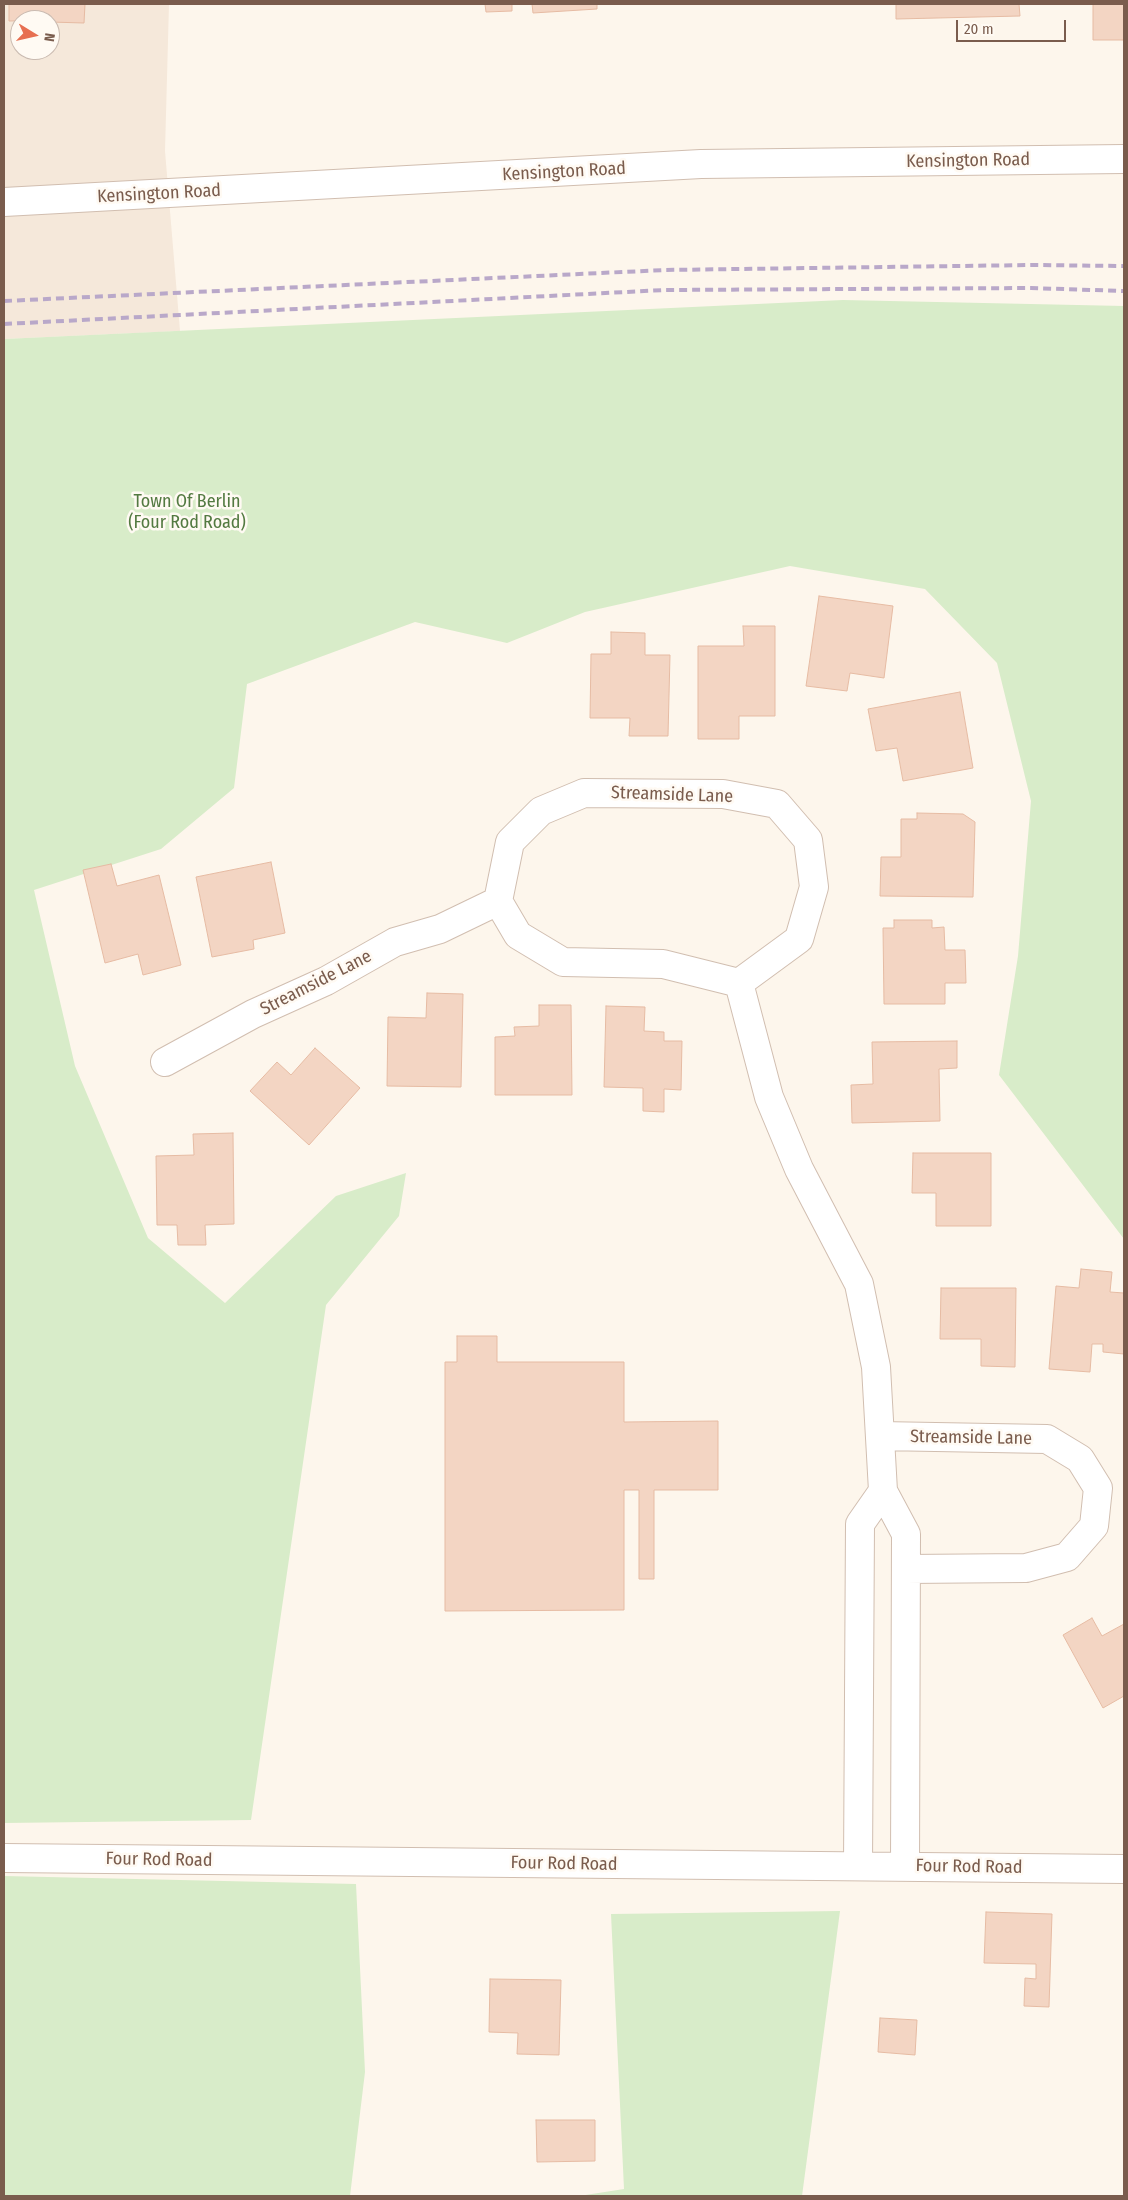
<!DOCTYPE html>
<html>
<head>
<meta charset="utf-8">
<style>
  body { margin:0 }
  #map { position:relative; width:1128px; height:2200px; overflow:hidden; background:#fdf6ec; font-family:"Fira Sans Condensed",sans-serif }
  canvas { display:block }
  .frame { position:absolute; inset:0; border:5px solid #7a5c4d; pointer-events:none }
  .north { position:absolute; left:10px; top:10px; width:50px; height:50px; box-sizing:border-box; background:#fffaf3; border:1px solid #cabbb1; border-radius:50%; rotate:99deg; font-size:14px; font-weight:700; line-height:20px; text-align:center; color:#7a5c4d }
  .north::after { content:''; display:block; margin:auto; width:18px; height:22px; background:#e76f51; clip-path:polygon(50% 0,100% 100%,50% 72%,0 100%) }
  .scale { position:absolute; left:956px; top:20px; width:110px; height:22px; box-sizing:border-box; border:2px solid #7a5c4d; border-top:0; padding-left:6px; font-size:15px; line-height:18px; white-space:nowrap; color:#7a5c4d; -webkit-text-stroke:4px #fffaf3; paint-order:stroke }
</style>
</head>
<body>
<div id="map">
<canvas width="1128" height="2200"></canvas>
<div class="frame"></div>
<div class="north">N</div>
<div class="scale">20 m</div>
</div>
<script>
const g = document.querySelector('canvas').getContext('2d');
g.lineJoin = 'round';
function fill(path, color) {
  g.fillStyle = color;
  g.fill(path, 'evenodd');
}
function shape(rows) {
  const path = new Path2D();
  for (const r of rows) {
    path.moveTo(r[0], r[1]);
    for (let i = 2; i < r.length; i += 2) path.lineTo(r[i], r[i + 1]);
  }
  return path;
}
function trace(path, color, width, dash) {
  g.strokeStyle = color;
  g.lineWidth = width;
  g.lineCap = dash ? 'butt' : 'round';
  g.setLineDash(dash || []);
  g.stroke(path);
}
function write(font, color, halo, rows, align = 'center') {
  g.font = font + ' "Fira Sans Condensed",sans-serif';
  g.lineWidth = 5;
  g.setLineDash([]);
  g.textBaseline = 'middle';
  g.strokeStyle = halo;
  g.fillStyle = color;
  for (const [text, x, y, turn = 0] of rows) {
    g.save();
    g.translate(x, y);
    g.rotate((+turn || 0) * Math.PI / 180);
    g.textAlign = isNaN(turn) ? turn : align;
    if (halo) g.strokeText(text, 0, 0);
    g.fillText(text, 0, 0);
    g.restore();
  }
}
const residential = shape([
  [4,4,169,4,165,151,180,331,4,339],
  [20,20,50,20,50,50,20,50]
]);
const green = shape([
  [843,300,1124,306,1124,1239,999,1075,1018,956,1031,801,997,663,925,589,790,566,585,612,507,643,415,622,247,684,234,788,161,849,34,890,75,1066,148,1238,225,1303,336,1196,406,1173,399,1216,326,1305,251,1820,4,1823,4,339],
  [4,1876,356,1884,365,2072,350,2196,4,2196],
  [840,1911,802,2196,579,2196,624,2189,611,1914]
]);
const building = shape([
  [9,4,85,4,84,23,50,22,50,20,9,21,9,4],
  [485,4,512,4,512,11,486,12,485,4],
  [532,4,597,4,597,9,533,13,532,4],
  [896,4,1019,4,1020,16,896,19,896,4],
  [1093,4,1124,4,1124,40,1093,40,1093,4],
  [819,596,893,606,884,678,850,673,847,691,806,686,819,596],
  [743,626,775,626,775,716,739,716,739,739,698,739,698,646,744,646,743,626],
  [611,632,645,633,645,655,670,655,668,736,629,736,630,718,590,718,591,654,611,654,611,632],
  [960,692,973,768,903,781,897,748,876,751,868,709,960,692],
  [917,813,963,814,975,822,973,897,880,896,881,857,901,857,901,819,917,819,917,813],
  [271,862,285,933,253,940,254,949,212,957,196,877,271,862],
  [111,864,117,886,159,875,181,965,143,975,138,954,105,963,83,870,111,864],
  [894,920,932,920,932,928,944,927,945,950,965,950,966,983,945,983,945,1004,884,1004,883,928,894,928,894,920],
  [427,993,463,994,461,1087,387,1086,388,1017,426,1018,427,993],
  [539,1005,571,1005,572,1095,495,1095,495,1037,515,1036,514,1027,539,1026,539,1005],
  [606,1006,645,1007,644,1031,664,1032,664,1041,682,1041,681,1090,664,1089,664,1112,643,1111,643,1088,604,1087,606,1006],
  [957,1041,957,1068,939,1069,940,1121,852,1123,851,1085,873,1084,872,1042,957,1041],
  [315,1048,360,1088,309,1145,250,1091,277,1062,291,1075,315,1048],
  [233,1133,234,1224,205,1225,206,1245,178,1245,177,1225,157,1225,156,1156,194,1155,193,1134,233,1133],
  [913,1153,991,1153,991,1226,936,1226,936,1193,912,1193,913,1153],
  [1081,1269,1112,1272,1110,1292,1124,1293,1124,1354,1103,1352,1103,1344,1092,1344,1090,1372,1049,1369,1056,1286,1079,1288,1081,1269],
  [941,1288,1016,1288,1015,1367,981,1366,981,1339,940,1339,941,1288],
  [457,1336,497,1336,497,1362,624,1362,624,1422,718,1421,718,1490,654,1490,654,1579,639,1579,639,1490,624,1490,624,1610,445,1611,445,1362,457,1362,457,1336],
  [1092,1618,1102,1636,1124,1624,1124,1696,1103,1708,1063,1635,1092,1618],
  [986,1912,1052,1914,1049,2007,1024,2006,1025,1978,1036,1979,1036,1964,984,1963,986,1912],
  [490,1979,561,1980,559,2055,517,2054,518,2033,489,2032,490,1979],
  [880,2018,917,2020,915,2055,878,2052,880,2018],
  [536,2120,595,2120,595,2161,537,2162,536,2120]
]);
const minor = shape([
  [739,983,663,964,563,962,518,935,498,901,510,842,541,811,584,793,723,794,777,804,808,840,814,887,799,939,739,983,769,1097,799,1169,859,1284,876,1367,883,1491],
  [165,1062,253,1014,326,981,395,942,440,929,498,901],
  [880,1436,1047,1439,1080,1459,1098,1488,1094,1526,1067,1557,1026,1568,906,1569],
  [4,1858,1124,1869],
  [858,1866,860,1524,883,1491,906,1534,905,1867]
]);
const tertiary = shape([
  [4,202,701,164,1124,159]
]);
const rail = shape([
  [4,301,665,270,1032,265,1124,266],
  [4,324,665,290,1031,288,1124,291]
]);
const streetNames = [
  ["Kensington Road",968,161,-1],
  ["Kensington Road",564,172,-3],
  ["Kensington Road",159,194,-3],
  ["Streamside Lane",672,795,2],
  ["Streamside Lane",316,983,-27],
  ["Streamside Lane",971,1438,1],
  ["Four Rod Road",159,1860,1],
  ["Four Rod Road",564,1864,1],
  ["Four Rod Road",969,1867,1]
];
const parkNames = [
  ["Town Of Berlin",187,502],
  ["(Four Rod Road)",187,523]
];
fill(residential, '#f5e8da');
fill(green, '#d8ecc9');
fill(building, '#f3d5c3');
trace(building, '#e6bba3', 1);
trace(minor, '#d1beb0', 30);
trace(tertiary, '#d1beb0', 30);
trace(minor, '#fff', 28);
trace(tertiary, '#fff', 28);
trace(rail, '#b9a8c9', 4, [8, 5]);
write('18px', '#7a5c4d', '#fffaf3', streetNames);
write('18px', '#537a41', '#fffaf3', parkNames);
</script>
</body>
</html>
